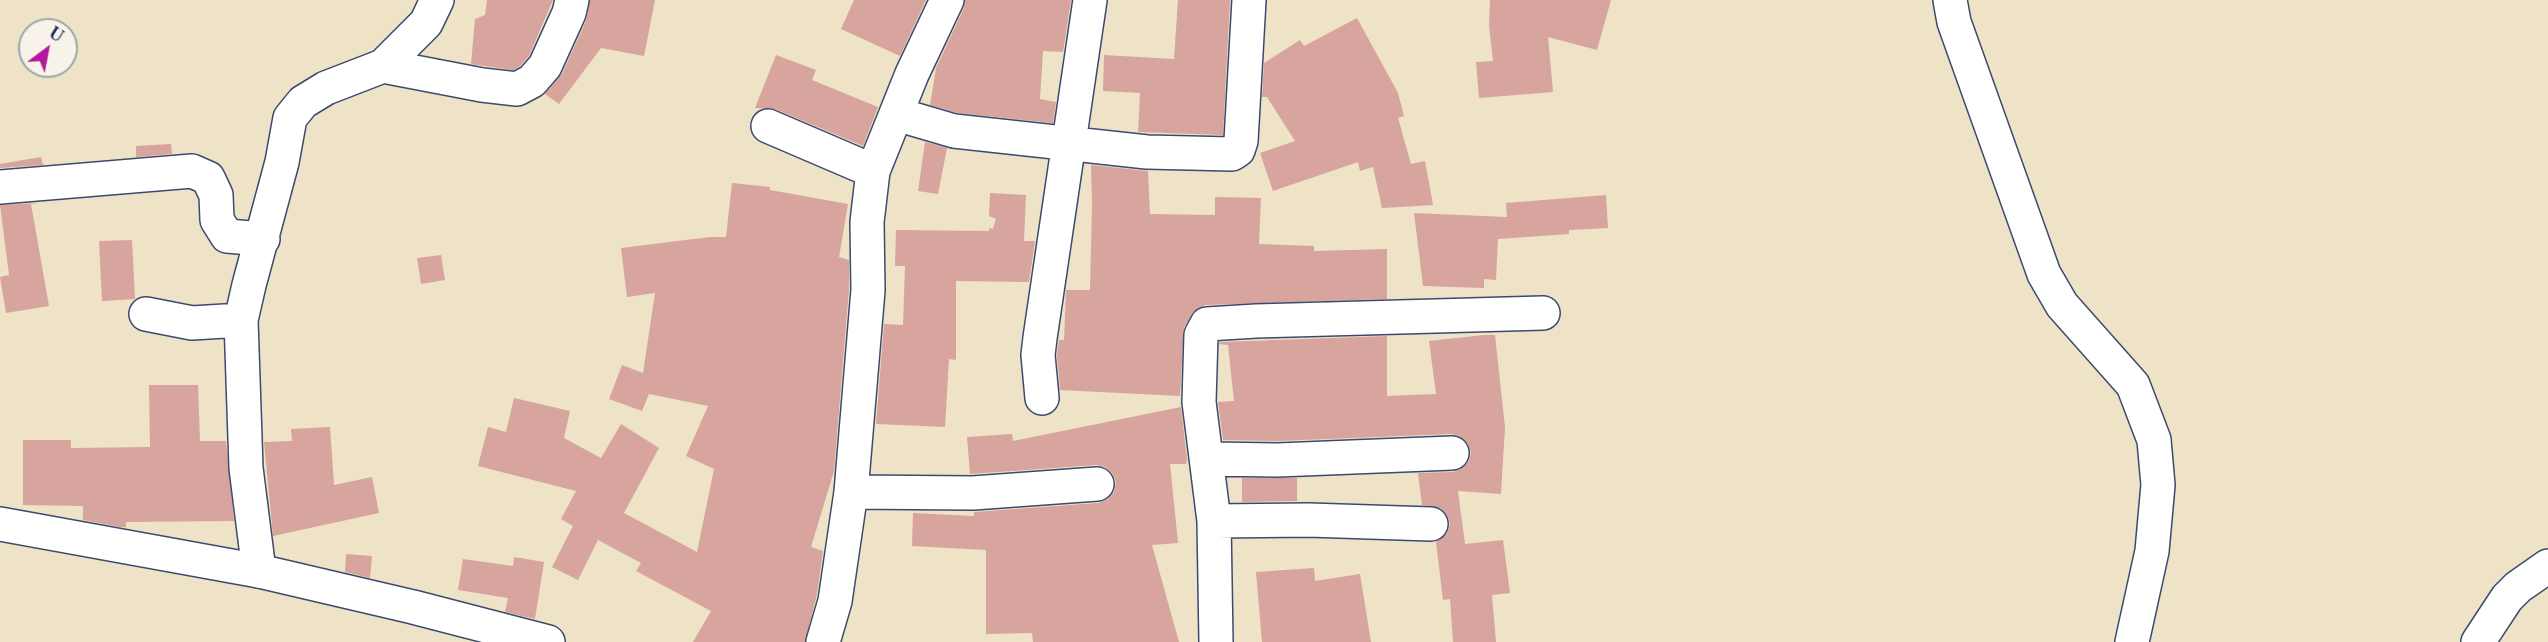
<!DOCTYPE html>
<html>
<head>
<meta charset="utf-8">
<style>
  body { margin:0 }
  #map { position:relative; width:2548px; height:642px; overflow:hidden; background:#eee3c6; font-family:"Libre Caslon Text",serif }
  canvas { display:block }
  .north { position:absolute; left:18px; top:18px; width:60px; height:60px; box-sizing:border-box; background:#f7f3e8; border:2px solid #9fa5b1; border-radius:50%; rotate:32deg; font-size:16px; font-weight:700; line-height:24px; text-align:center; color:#1b2f5e }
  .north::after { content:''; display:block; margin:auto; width:21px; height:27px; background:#b5179e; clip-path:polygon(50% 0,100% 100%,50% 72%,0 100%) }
</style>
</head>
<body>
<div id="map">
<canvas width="2548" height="642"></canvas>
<div class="north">U</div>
</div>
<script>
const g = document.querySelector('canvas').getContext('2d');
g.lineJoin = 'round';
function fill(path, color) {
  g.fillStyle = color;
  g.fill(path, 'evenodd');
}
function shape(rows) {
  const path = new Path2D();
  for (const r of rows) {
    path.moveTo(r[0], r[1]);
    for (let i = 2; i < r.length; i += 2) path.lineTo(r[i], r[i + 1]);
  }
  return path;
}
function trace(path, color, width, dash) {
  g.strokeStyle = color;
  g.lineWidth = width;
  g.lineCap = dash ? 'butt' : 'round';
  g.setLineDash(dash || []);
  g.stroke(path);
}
const building = shape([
  [487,0,553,0,529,56,520,66,513,70,471,64,475,19,485,15],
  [590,0,655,0,644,56,601,48,559,104,545,94,562,74,586,21],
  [854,0,926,0,900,56,841,29],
  [965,0,1071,0,1063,52,1043,51,1040,99,1056,102,1053,123,958,113,930,105,936,68,964,8],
  [1178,0,1230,0,1223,135,1138,132,1140,93,1103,91,1104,55,1174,59],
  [1490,0,1611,0,1597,50,1548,37,1553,92,1479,98,1476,62,1493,61,1489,26],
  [1357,18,1398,93,1404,116,1398,118,1411,164,1425,161,1433,205,1382,208,1373,167,1360,171,1358,162,1273,191,1260,153,1295,141,1267,97,1262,97,1264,63,1300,40,1304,46],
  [776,55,816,70,812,80,878,107,863,146,775,109,755,108],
  [925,142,947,148,938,194,918,191],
  [171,144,172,154,136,157,136,146],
  [41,157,43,165,0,168,0,164],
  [1091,165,1148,171,1150,214,1215,215,1215,197,1261,198,1259,244,1314,246,1314,251,1387,249,1387,299,1205,305,1197,309,1184,327,1180,396,1060,390,1057,355,1059,340,1064,340,1066,290,1090,290,1092,205],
  [732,183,770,187,770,190,848,204,839,257,849,260,849,289,834,471,811,547,823,551,817,594,805,642,693,642,711,611,636,571,641,563,598,540,578,580,552,567,573,526,561,519,576,491,478,466,488,427,506,432,514,398,570,411,564,438,601,458,621,424,659,448,624,513,697,552,714,469,686,456,708,406,649,394,642,411,609,399,622,365,643,373,655,293,627,297,621,248,710,237,726,237],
  [990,193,1026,195,1024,241,1035,241,1029,282,956,281,956,360,949,359,945,427,876,424,884,324,903,325,905,266,895,266,896,230,989,231,989,228,993,229,996,219,989,216],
  [1606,195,1608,228,1569,230,1569,234,1498,239,1496,280,1484,279,1484,288,1423,286,1414,213,1507,217,1506,203],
  [38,203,31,204,49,306,6,313,0,277,9,275,0,205],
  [132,240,135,299,102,301,99,241],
  [441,255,445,280,421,284,417,258],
  [1484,335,1495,335,1505,427,1501,494,1458,491,1465,544,1503,540,1510,593,1492,595,1496,642,1453,642,1450,599,1443,600,1436,542,1447,534,1450,524,1447,515,1441,508,1422,505,1418,473,1453,472,1461,469,1469,461,1471,452,1467,443,1460,436,1451,434,1278,441,1223,440,1218,402,1234,401,1228,345,1219,344,1220,342,1387,336,1387,396,1436,394,1429,341],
  [149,385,198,385,200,441,226,441,234,521,126,522,126,527,120,527,83,520,83,506,23,505,23,440,71,440,71,448,150,447],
  [1181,407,1187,460,1186,464,1170,464,1178,543,1152,545,1179,642,1033,642,1032,633,986,634,986,550,912,546,913,513,974,516,974,512,1098,503,1108,499,1114,492,1116,482,1112,473,1105,467,1096,465,970,474,967,437,1012,434,1013,441],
  [330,427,334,485,372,477,379,513,273,536,264,442,292,441,291,429],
  [1242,478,1297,478,1297,501,1242,502],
  [346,554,372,556,370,578,345,572],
  [514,557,544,562,535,619,505,612,508,598,458,590,463,559,513,566],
  [1314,568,1315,581,1360,574,1371,642,1262,642,1256,572]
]);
const minor = shape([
  [1950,0,1954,22,2044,274,2062,305,2133,385,2154,440,2158,485,2152,551,2132,642],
  [383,66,482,85,517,89,532,81,545,66,569,13,572,0],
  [896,114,954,131,1147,152,1232,154,1238,150,1241,141,1249,0],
  [768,126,873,171],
  [0,187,192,171,208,178,216,195,217,220,227,236,263,239],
  [146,314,192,323,241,320],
  [1042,398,1038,355,1040,338,1090,0],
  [1207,459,1278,460,1452,453],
  [851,492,973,493,1097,484],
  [1214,521,1309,520,1431,524],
  [259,571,246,468,241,320,249,285,282,162,290,118,303,102,326,88,383,66,426,23,437,0],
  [823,642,835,601,851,492,868,290,867,222,873,171,912,74,947,0],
  [1216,642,1214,521,1199,402,1201,335,1207,324,1256,321,1543,313],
  [2478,642,2507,598,2518,587,2548,566]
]);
const tertiary = shape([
  [0,524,259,571,413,607,548,642]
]);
fill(building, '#d7a49e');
trace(minor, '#3b4a6e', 36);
trace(tertiary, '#3b4a6e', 36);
trace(minor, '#fff', 33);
trace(tertiary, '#fff', 33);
</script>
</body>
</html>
